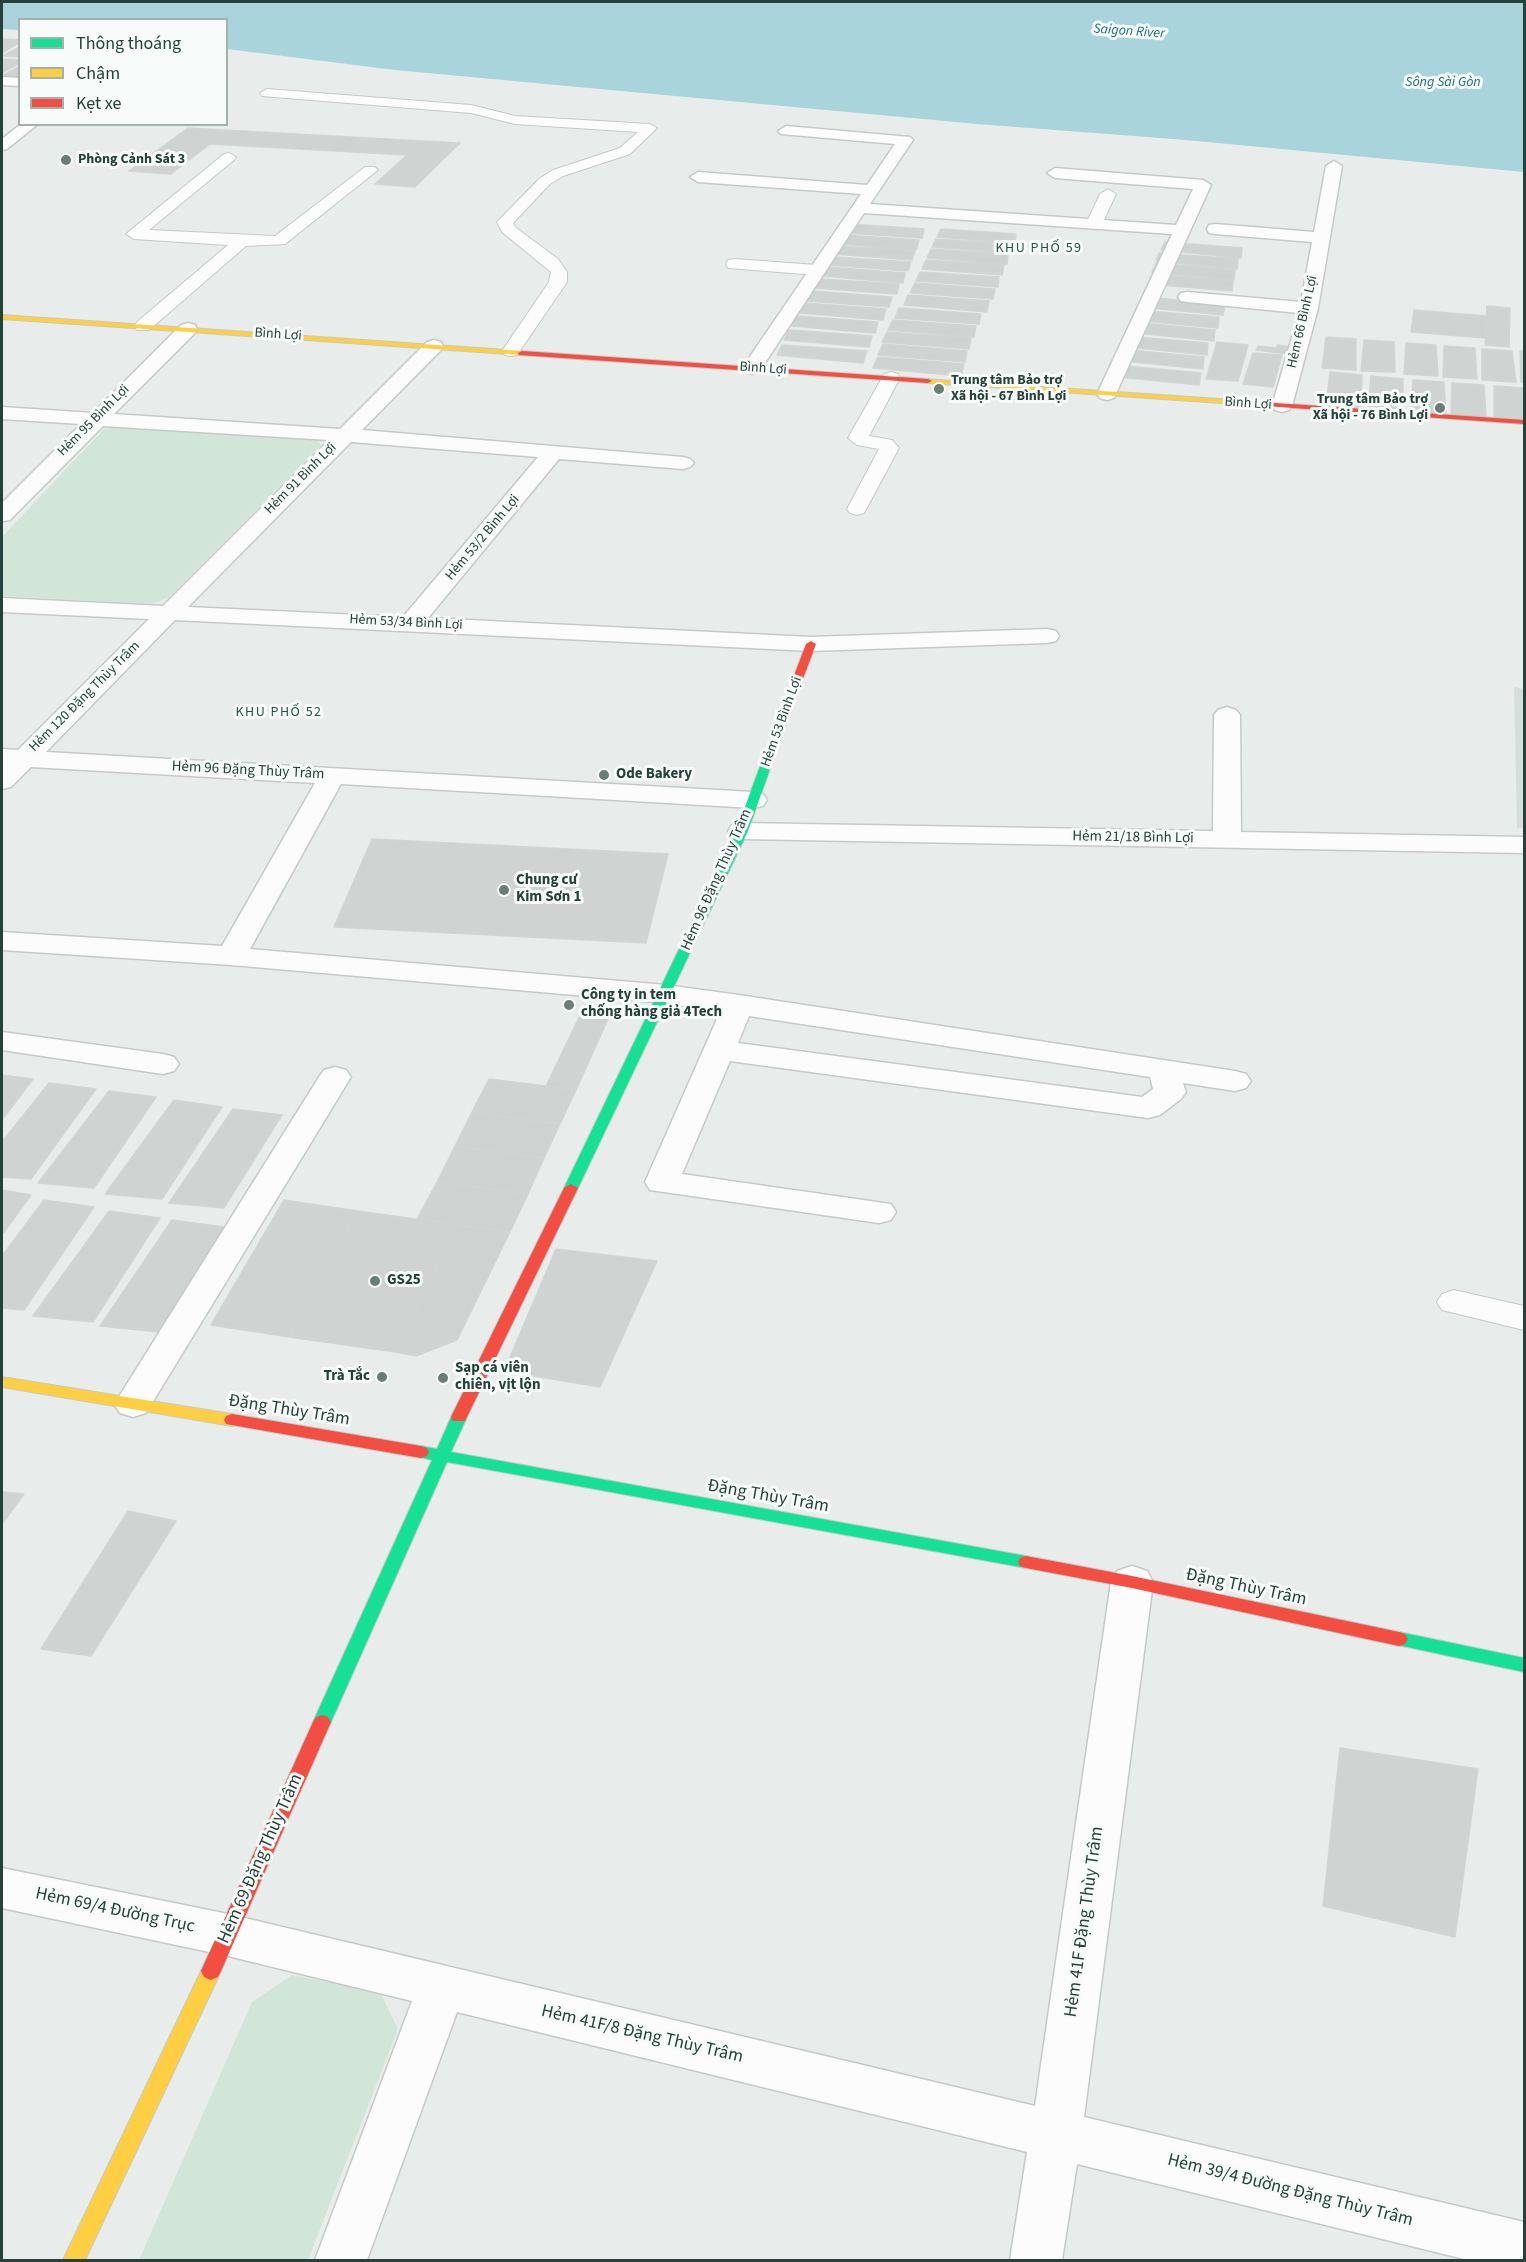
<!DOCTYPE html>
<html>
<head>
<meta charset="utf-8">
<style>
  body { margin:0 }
  #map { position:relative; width:1526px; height:2262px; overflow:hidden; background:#e8edeb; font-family:"Source Sans 3",sans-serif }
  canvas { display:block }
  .frame { position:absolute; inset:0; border:3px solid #24423a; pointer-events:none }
  .legend { position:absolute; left:18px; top:18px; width:210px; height:108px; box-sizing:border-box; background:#f7fbf9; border:2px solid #a3b1ad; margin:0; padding:8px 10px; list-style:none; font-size:18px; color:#24423a }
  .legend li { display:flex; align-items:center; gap:12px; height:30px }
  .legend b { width:30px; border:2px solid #a3b1ad }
</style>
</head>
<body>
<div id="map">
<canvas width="1526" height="2262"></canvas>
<div class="frame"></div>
<ul class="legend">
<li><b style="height:8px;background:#16e098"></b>Thông thoáng</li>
<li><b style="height:8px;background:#ffcf43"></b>Chậm</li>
<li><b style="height:8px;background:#f24e42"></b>Kẹt xe</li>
</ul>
</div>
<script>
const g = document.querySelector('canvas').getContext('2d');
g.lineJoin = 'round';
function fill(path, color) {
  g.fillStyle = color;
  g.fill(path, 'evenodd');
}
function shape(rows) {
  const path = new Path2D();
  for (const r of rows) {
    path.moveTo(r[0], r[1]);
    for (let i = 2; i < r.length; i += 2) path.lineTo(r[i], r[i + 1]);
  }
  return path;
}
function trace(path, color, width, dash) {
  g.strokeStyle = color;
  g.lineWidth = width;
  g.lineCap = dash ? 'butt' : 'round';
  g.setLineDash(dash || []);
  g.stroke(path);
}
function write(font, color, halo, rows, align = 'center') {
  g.font = font + ' "Source Sans 3",sans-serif';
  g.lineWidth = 6;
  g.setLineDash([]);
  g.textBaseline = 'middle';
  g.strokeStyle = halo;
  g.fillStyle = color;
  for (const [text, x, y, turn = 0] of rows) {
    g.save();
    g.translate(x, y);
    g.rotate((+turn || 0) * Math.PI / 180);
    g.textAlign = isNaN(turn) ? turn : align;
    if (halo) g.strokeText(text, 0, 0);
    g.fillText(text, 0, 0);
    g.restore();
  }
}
const built = shape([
  [1514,687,1524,689,1524,828,1517,828]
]);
const green = shape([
  [119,426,317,438,321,445,168,598,151,604,2,596,2,537,104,429],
  [292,1975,380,1992,398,2029,308,2260,139,2260,252,2002]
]);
const water = shape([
  [2,2,1524,2,1524,172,1186,140,977,124,395,70,227,49,226,20,20,20,19,30,2,29]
]);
const building = shape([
  [4,39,20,40,20,42,2,53,2,40,4,39],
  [20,47,20,57,2,56,20,47],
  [3,59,20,60,20,63,2,73,3,59],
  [20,66,20,78,2,77,2,76,20,66],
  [188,128,460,143,415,187,375,184,407,155,210,144,171,174,129,171,188,128],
  [849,224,924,229,922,238,845,233,849,224],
  [941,229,1016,234,1015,243,937,237,941,229],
  [843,235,919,240,916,250,838,244,843,235],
  [936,239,1012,244,1011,253,932,247,936,239],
  [1165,242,1242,248,1241,258,1161,250,1165,242],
  [838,246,915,251,912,260,833,254,838,246],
  [931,249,1008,254,1007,264,927,258,931,249],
  [1159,253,1238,259,1237,269,1156,261,1159,253],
  [833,257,911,262,908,271,828,265,833,257],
  [926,260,1004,265,1002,275,922,269,926,260],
  [1156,263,1235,270,1234,280,1152,272,1156,263],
  [827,267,905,273,903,283,822,276,827,267],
  [920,272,999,277,998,287,916,281,920,272],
  [1153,274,1233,281,1232,291,1149,284,1153,274],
  [821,279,899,284,897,294,815,288,821,279],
  [915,283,995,289,993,299,910,293,915,283],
  [812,291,892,297,889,307,807,301,812,291],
  [908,295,989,301,987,312,904,305,908,295],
  [1143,297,1225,304,1223,315,1139,307,1143,297],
  [805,303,886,309,883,320,800,313,805,303],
  [1487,306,1510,308,1509,347,1485,345,1487,306],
  [899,308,981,314,979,324,895,318,899,308],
  [1136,310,1219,317,1218,328,1132,320,1136,310],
  [1414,310,1486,316,1485,338,1411,332,1414,310],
  [796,316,878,322,875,333,791,326,796,316],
  [893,320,976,326,974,337,888,330,893,320],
  [1131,322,1215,330,1214,341,1127,332,1131,322],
  [789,330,872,336,869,347,784,340,789,330],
  [887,332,971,338,969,349,882,342,887,332],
  [1124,336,1208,343,1207,355,1119,346,1124,336],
  [1326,337,1356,339,1356,370,1322,368,1326,337],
  [1364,340,1394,342,1395,372,1361,371,1364,340],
  [1217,342,1248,345,1238,381,1206,379,1217,342],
  [1406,343,1436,345,1438,376,1404,374,1406,343],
  [883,344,967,351,965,362,878,355,883,344],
  [782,345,867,351,863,363,777,355,782,345],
  [1278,345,1292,347,1288,354,1256,350,1258,346,1276,348,1278,345],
  [1444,346,1475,348,1477,379,1443,377,1444,346],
  [1119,349,1204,357,1203,369,1114,360,1119,349],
  [1482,349,1512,351,1516,382,1482,380,1482,349],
  [1520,351,1524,351,1524,382,1521,382,1520,351],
  [1253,353,1282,355,1273,387,1243,384,1253,353],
  [878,357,964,364,961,376,873,368,878,357],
  [1114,365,1201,373,1199,385,1109,376,1114,365],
  [1330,372,1362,375,1361,407,1326,405,1330,372],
  [1371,376,1403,379,1403,411,1368,409,1371,376],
  [1413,380,1444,382,1446,415,1411,413,1413,380],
  [1452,383,1484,385,1486,418,1451,416,1452,383],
  [1494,386,1524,388,1524,421,1494,419,1494,386],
  [372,839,668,854,646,943,334,927,372,839],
  [585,1005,606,1007,609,1017,576,1090,546,1086,585,1005],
  [2,1075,33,1079,2,1120,2,1075],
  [489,1079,546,1086,576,1090,560,1124,472,1112,489,1079],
  [49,1083,96,1089,31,1179,2,1177,2,1142,49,1083],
  [109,1091,156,1097,94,1188,38,1183,109,1091],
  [174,1100,222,1107,162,1199,105,1194,174,1100],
  [233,1109,282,1115,224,1208,169,1203,233,1109],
  [472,1112,560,1124,544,1158,455,1146,472,1112],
  [455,1146,544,1158,528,1194,437,1182,455,1146],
  [437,1182,528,1194,510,1232,417,1219,437,1182],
  [2,1190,31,1195,2,1235,2,1190],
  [44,1200,94,1207,24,1310,2,1308,2,1256,44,1200],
  [284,1200,358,1211,289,1337,211,1325,284,1200],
  [109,1211,160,1218,93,1322,33,1316,109,1211],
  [358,1211,458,1225,395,1352,289,1337,358,1211],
  [172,1220,224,1227,159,1332,100,1326,172,1220],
  [458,1225,510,1232,457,1340,416,1356,395,1352,458,1225],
  [556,1249,657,1261,600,1387,504,1371,556,1249],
  [2,1492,24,1494,2,1524,2,1492],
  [128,1511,176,1521,91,1656,41,1649,128,1511],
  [1340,1748,1478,1769,1455,1937,1323,1906,1340,1748]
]);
const lane = shape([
  [267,89,471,105,515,116,650,124,657,128,630,154,563,176,550,184,513,223,515,227,558,259,567,272,567,282,517,355,511,356,505,355,502,351,549,282,551,272,502,232,497,222,540,178,553,170,620,148,638,132,515,124,471,113,262,96,260,93,267,89],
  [229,153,236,157,234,160,149,230,275,236,365,167,375,167,378,170,285,244,246,246,149,330,137,330,134,326,137,322,228,245,134,239,126,234,224,154,229,153],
  [1108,189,1116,194,1102,224,1100,227,1088,227,1086,224,1100,194,1108,189],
  [734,259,817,265,825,270,817,275,728,268,726,264,728,260,734,259],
  [891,372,898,374,900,378,869,436,892,440,899,448,864,513,857,515,850,513,847,509,879,449,857,445,848,438,882,378,884,374,891,372],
  [1454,1290,1524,1306,1524,1330,1442,1310,1437,1302,1442,1294,1454,1290]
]);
const street = shape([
  [2,77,20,78,20,86,2,85,2,77],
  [21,124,38,124,7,149,2,150,2,139,21,124],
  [786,126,910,137,913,140,870,204,1176,225,1193,189,1055,178,1047,173,1055,168,1203,180,1211,185,1114,398,1107,400,1100,398,1097,394,1172,234,864,213,759,372,752,374,745,372,742,368,861,194,698,182,690,177,698,172,867,185,895,144,781,134,778,131,786,126],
  [1334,161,1342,166,1318,308,1292,406,1289,410,1282,412,1275,410,1272,406,1299,313,1187,302,1181,301,1178,297,1181,293,1187,292,1301,302,1312,242,1215,234,1209,233,1207,229,1209,225,1215,224,1314,232,1326,166,1334,161],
  [188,323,195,325,197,329,195,333,114,414,340,429,427,342,434,340,441,342,443,346,441,350,362,430,683,457,690,459,694,463,690,467,683,469,559,459,428,618,811,637,1047,629,1056,631,1059,636,1056,641,1047,643,811,651,175,620,46,752,753,792,763,794,767,800,763,806,753,808,341,784,250,949,666,985,739,995,1235,1071,1246,1074,1251,1081,1246,1088,1235,1091,1183,1083,1186,1092,1181,1099,1160,1115,1148,1118,730,1061,682,1174,891,1204,896,1212,891,1220,879,1223,650,1190,645,1182,720,1012,666,1003,231,965,2,950,2,932,222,946,315,783,31,767,11,787,2,789,2,749,18,750,149,619,2,612,2,598,163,606,329,440,103,426,10,520,2,521,2,503,81,424,2,419,2,407,93,413,181,325,188,323],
  [351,442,538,457,403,617,188,607,351,442],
  [749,1016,1150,1077,1153,1089,1142,1097,738,1043,749,1016],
  [1227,707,1236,710,1240,715,1241,832,1524,837,1524,853,742,839,732,837,728,831,732,825,742,823,1213,831,1214,715,1218,710,1227,707],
  [2,1032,163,1054,174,1057,179,1064,174,1071,163,1074,2,1050,2,1032],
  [335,1067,346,1070,351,1077,146,1413,133,1417,120,1413,114,1404,120,1395,319,1077,324,1070,335,1067],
  [1132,1566,1147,1571,1153,1582,1084,2117,1524,2222,1524,2260,1468,2260,1077,2164,1062,2260,1010,2260,1027,2152,457,2012,367,2260,315,2260,412,2001,228,1956,2,1908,2,1868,228,1914,1035,2106,1111,1582,1117,1571,1132,1566]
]);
const fast = shape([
  [782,718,787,721,748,831,578,1188,576,1191,566,1191,564,1188,736,831,777,721,782,718],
  [459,1411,465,1413,467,1417,451,1452,1026,1556,1032,1558,1034,1562,1032,1566,1026,1568,447,1462,331,1722,328,1727,322,1729,316,1727,313,1722,432,1460,415,1456,413,1452,415,1448,421,1446,437,1449,453,1413,459,1411],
  [1399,1632,1524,1658,1524,1672,1393,1644,1390,1639,1393,1634,1399,1632]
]);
const slow = shape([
  [2,315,522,351,526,353,522,355,2,319,2,315],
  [925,379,1250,401,1254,403,1250,405,928,383,925,383,925,379],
  [2,1377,232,1414,238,1416,240,1420,238,1424,232,1426,2,1387,2,1377],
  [211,1962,218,1965,221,1971,85,2260,63,2260,204,1965,211,1962]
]);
const jam = shape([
  [522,351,928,379,932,381,928,383,519,355,518,353,522,351],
  [1247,401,1524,420,1524,424,1250,405,1246,403,1247,401],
  [811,641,816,644,787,721,786,723,778,723,777,721,806,644,811,641],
  [571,1184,578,1188,467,1417,465,1421,453,1421,451,1417,564,1188,571,1184],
  [232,1414,421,1446,427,1448,429,1452,427,1456,421,1458,226,1424,224,1420,226,1416,232,1414],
  [1026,1556,1132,1576,1399,1632,1405,1634,1408,1639,1405,1644,1399,1646,1132,1588,1026,1568,1020,1566,1018,1562,1020,1558,1026,1556],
  [322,1715,328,1717,331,1722,221,1971,218,1977,211,1980,204,1977,201,1971,313,1722,316,1717,322,1715]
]);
const markers = [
  [66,160,6,"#697e78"],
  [939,389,6,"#697e78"],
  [1440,408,6,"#697e78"],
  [604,775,6,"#697e78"],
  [504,890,6,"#697e78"],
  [569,1005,6,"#697e78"],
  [375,1281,6,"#697e78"],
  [382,1377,6,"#697e78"],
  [443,1378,6,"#697e78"]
];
const farWaternames = [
  ["Saigon River",1129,32,4],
  ["Sông Sài Gòn",1443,83]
];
const farPoinames = [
  ["Phòng Cảnh Sát 3",78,160],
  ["Trung tâm Bảo trợ",951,381],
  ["Xã hội - 67 Bình Lợi",951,397],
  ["Trung tâm Bảo trợ",1428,400,"right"],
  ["Xã hội - 76 Bình Lợi",1428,416,"right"]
];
const farNeighbourhoodnames = [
  ["KHU PHỐ 59",1039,249],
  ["KHU PHỐ 52",279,713]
];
const farStreetnames = [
  ["Hẻm 66 Bình Lợi",1303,322,-77],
  ["Bình Lợi",278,335,4],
  ["Bình Lợi",763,369,4],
  ["Bình Lợi",1248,404,4],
  ["Hẻm 95 Bình Lợi",94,421,-45],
  ["Hẻm 91 Bình Lợi",301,479,-45],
  ["Hẻm 53/2 Bình Lợi",483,538,-50],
  ["Hẻm 53/34 Bình Lợi",406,623,3],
  ["Hẻm 120 Đặng Thùy Trâm",85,697,-45],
  ["Hẻm 53 Bình Lợi",782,722,-70]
];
const streetNames = [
  ["Hẻm 96 Đặng Thùy Trâm",248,771,3],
  ["Hẻm 21/18 Bình Lợi",1133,838,1],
  ["Hẻm 96 Đặng Thùy Trâm",717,880,-66]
];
const poiNames = [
  ["Ode Bakery",616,775],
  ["Chung cư",516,881],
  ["Kim Sơn 1",516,898],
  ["Công ty in tem",581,996],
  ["chống hàng giả 4Tech",581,1013],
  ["GS25",387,1281],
  ["Sạp cá viên",455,1369],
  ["chiên, vịt lộn",455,1386],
  ["Trà Tắc",370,1377,"right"]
];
const nearStreetnames = [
  ["Đặng Thùy Trâm",289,1411,9],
  ["Đặng Thùy Trâm",768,1497,10],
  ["Đặng Thùy Trâm",1246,1588,12],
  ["Hẻm 69 Đặng Thùy Trâm",261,1859,-66],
  ["Hẻm 69/4 Đường Trục",115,1911,12],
  ["Hẻm 41F Đặng Thùy Trâm",1085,1922,-82],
  ["Hẻm 41F/8 Đặng Thùy Trâm",642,2035,13],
  ["Hẻm 39/4 Đường Đặng Thùy Trâm",1290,2191,14]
];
fill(built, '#d6dedb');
fill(green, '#d1e6d8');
fill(water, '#a9d4db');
fill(building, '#cfd4d2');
trace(building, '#d1d6d4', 1.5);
trace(lane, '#c5cac8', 2);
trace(street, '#c5cac8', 3);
trace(fast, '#c3cbc8', 2);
trace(slow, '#c3cbc8', 2);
trace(jam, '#c3cbc8', 2);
fill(lane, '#fcfcfc');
fill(street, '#fcfcfc');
fill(fast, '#16e098');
fill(slow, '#ffcf43');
fill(jam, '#f24e42');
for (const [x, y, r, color] of markers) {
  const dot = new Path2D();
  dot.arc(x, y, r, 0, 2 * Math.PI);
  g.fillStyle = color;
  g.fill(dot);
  trace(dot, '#f7fbf9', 2);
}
write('italic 14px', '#1c6f80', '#f7fbf9', farWaternames);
write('bold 14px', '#24423a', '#f7fbf9', farPoinames, 'left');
g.letterSpacing = '1.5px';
write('14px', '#1f5548', '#f7fbf9', farNeighbourhoodnames);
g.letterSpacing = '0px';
write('14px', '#24423a', '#f7fbf9', farStreetnames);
write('15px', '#24423a', '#f7fbf9', streetNames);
write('bold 15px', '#24423a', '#f7fbf9', poiNames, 'left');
write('18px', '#24423a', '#f7fbf9', nearStreetnames);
</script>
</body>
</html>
